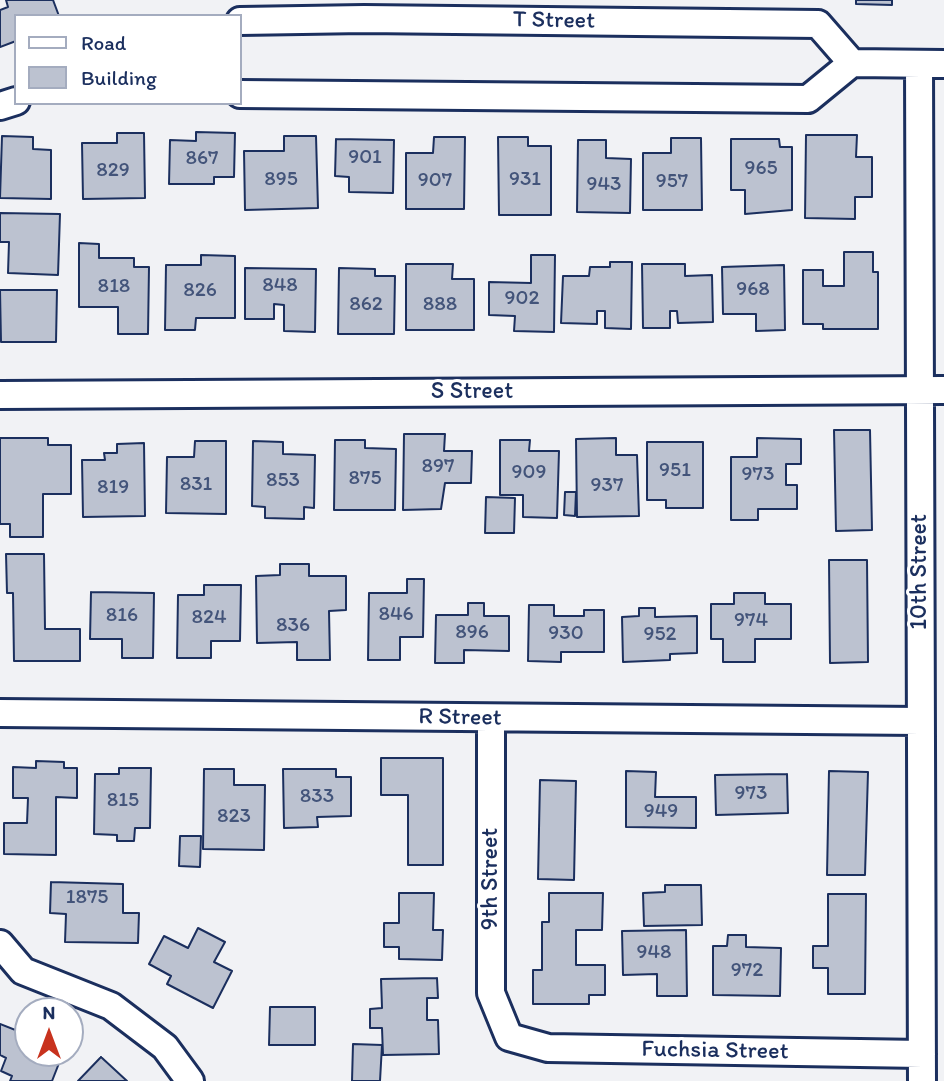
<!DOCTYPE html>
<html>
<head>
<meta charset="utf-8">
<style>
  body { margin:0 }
  #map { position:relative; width:944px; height:1081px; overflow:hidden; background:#f1f2f5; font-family:Itim,sans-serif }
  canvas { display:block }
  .legend { position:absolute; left:14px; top:14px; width:228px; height:91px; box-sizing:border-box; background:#fff; border:2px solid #a4acbf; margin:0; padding:9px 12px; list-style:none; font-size:21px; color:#1b2f5e }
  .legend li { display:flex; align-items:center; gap:14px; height:35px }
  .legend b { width:35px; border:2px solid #a4acbf }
  .north { position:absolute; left:14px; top:997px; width:70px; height:70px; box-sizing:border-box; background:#fff; border:2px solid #a4acbf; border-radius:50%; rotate:0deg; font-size:19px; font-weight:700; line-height:28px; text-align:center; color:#1b2f5e }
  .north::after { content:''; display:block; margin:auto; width:24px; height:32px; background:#c8321e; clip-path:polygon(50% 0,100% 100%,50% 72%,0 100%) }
</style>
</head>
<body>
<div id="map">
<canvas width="944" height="1081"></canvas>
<ul class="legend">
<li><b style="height:9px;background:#fff"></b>Road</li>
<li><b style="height:19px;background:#bcc2d0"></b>Building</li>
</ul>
<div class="north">N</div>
</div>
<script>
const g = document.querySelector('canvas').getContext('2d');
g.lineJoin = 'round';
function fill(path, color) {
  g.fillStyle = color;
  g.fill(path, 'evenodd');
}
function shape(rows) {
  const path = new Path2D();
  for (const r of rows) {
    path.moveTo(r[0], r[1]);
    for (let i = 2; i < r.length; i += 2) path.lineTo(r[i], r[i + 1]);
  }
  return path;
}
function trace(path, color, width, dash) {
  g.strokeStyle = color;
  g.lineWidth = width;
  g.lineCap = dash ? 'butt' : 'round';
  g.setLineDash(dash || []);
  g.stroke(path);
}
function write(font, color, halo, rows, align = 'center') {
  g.font = font + ' Itim,sans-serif';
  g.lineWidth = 6;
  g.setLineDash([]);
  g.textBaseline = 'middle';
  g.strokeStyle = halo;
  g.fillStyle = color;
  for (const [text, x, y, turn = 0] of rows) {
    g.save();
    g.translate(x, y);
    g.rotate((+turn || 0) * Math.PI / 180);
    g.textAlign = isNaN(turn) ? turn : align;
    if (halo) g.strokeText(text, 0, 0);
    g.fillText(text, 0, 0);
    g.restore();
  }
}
const building = shape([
  [6,0,53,0,59,16,16,16,16,41,0,47,0,10,8,7,6,0],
  [856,0,892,0,892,5,856,4,856,0],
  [196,132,235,133,234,177,214,177,214,184,169,184,170,140,196,141,196,132],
  [117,133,144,133,145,198,83,199,82,143,117,143,117,133],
  [806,135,857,135,856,157,872,157,872,197,855,197,855,219,805,218,806,135],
  [2,136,33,137,33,149,51,150,51,199,0,198,2,136],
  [284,136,316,136,318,208,245,210,244,151,284,151,284,136],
  [434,137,465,137,464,209,406,209,406,153,433,153,434,137],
  [498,137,528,137,528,146,551,146,551,215,499,215,498,137],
  [671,138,701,138,702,210,643,210,643,153,671,153,671,138],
  [336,139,394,140,393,193,349,192,349,177,335,176,336,139],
  [731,139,779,139,780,147,792,147,792,210,745,214,745,190,731,190,731,139],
  [578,140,606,140,606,158,631,159,630,213,577,212,578,140],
  [0,213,60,214,58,275,8,273,9,242,0,242,0,213],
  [79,243,99,244,99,258,134,258,134,267,149,267,148,334,118,334,118,307,79,307,79,243],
  [844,252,873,252,873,272,878,272,878,329,823,329,823,324,803,324,803,270,823,270,823,286,844,286,844,252],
  [201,255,235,256,235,318,196,318,195,330,165,330,166,265,201,265,201,255],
  [531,255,555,255,554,332,514,331,515,316,489,315,489,282,531,283,531,255],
  [610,262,632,262,631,329,605,328,605,311,597,311,597,324,561,323,563,276,589,276,590,267,610,267,610,262],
  [406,264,453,264,452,279,474,279,474,330,406,330,406,264],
  [642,264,685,264,685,276,712,275,713,322,678,323,677,311,670,311,670,328,643,328,642,264],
  [784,265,785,330,756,331,756,314,723,314,722,267,784,265],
  [245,268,316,269,315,332,284,331,284,305,274,304,274,319,245,319,245,268],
  [339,268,375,269,375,276,395,276,394,334,338,334,339,268],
  [0,290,57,290,56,342,1,342,0,290],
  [834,430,870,430,872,530,836,531,834,430],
  [404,434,445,434,444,451,472,451,471,483,445,483,441,509,403,510,404,434],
  [0,438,48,438,48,445,71,445,71,494,43,494,43,537,10,537,10,524,0,524,0,438],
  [616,438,616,455,637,455,639,516,577,517,576,439,616,438],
  [757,438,801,439,801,464,786,464,786,485,797,485,797,509,758,509,758,520,731,520,731,457,757,457,757,438],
  [335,440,365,440,365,448,396,449,395,510,334,510,335,440],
  [500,440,530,440,529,451,559,451,557,518,523,517,523,495,500,495,500,440],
  [195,441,226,441,226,514,166,513,167,457,194,457,195,441],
  [253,441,283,442,283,454,315,455,314,508,304,507,304,519,265,518,265,507,252,506,253,441],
  [647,442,703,442,703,508,666,508,666,500,647,500,647,442],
  [144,443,145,516,83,517,82,460,105,460,104,453,117,453,117,444,144,443],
  [565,492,576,492,575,516,564,515,565,492],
  [486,497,515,498,514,533,485,533,486,497],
  [6,554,44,554,45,629,80,629,80,661,14,661,13,593,7,593,6,554],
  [829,560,867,560,868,662,830,663,829,560],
  [280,564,309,564,309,576,346,576,346,610,329,611,330,660,297,660,297,642,257,643,256,576,280,575,280,564],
  [407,579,424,579,423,637,400,637,400,660,368,660,369,593,407,593,407,579],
  [204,585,241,585,240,641,211,641,211,658,177,658,178,595,204,595,204,585],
  [91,592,154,593,153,658,122,658,122,639,90,639,91,592],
  [734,593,765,593,765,604,791,604,791,639,755,639,755,662,723,662,723,639,711,639,711,604,734,604,734,593],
  [468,603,484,603,484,616,509,616,509,651,464,650,464,663,435,663,436,615,468,615,468,603],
  [529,605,554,605,554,616,584,616,584,610,604,610,604,652,561,652,561,662,528,661,529,605],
  [639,608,655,608,655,617,697,616,697,653,670,654,670,660,623,662,622,617,639,616,639,608],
  [381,758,443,758,443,865,408,865,408,795,381,795,381,758],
  [36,761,64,762,64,768,77,768,77,798,56,797,56,855,4,854,4,823,27,823,28,798,13,798,13,767,36,768,36,761],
  [119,768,151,768,150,828,135,828,134,841,117,841,117,835,94,834,95,774,119,774,119,768],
  [204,769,234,769,234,785,265,785,264,850,203,849,204,769],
  [283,769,336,769,336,777,351,777,351,816,317,817,318,827,284,828,283,769],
  [626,771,656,772,655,797,696,797,696,828,626,827,626,771],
  [829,771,868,772,865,875,827,875,829,771],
  [787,774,788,813,716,815,715,775,787,774],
  [540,780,576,781,574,880,538,879,540,780],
  [180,836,201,836,200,867,179,866,180,836],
  [51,882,123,884,123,913,139,913,138,943,65,942,66,914,50,913,51,882],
  [665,885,701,885,702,925,644,926,643,893,665,892,665,885],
  [399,893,434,893,433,930,443,930,442,960,399,959,399,947,384,947,384,923,399,923,399,893],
  [549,893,603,893,602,930,576,930,576,965,605,965,605,995,589,995,589,1004,533,1004,533,970,542,970,542,922,549,922,549,893],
  [828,894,866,894,865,994,828,994,828,968,813,968,813,946,828,946,828,894],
  [198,928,225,942,214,962,232,971,213,1008,167,984,171,976,149,964,164,936,188,948,198,928],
  [686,930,687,996,657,996,657,974,623,975,622,931,686,930],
  [728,935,746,935,746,947,781,948,780,996,713,995,713,946,727,946,728,935],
  [437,978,438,998,427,998,427,1020,438,1020,439,1054,383,1055,382,1028,370,1028,370,1009,382,1008,381,979,437,978],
  [270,1007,315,1007,315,1045,269,1045,270,1007],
  [0,1024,28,1035,28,1053,63,1053,52,1081,10,1081,12,1076,1,1071,6,1058,0,1055,0,1024],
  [353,1044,382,1045,380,1081,352,1081,353,1044],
  [101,1057,127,1081,78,1081,101,1057]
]);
const minor = shape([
  [240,21,364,19,818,24,852,63],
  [919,64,922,1081],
  [240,94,808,99,852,63,944,64],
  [0,106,16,101],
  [0,395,944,390],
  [0,713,920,721],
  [491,718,491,993,509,1037,548,1048,922,1054],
  [0,944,23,971,111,1006,165,1047,190,1081]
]);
const numberNames = [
  ["901",365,158],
  ["867",202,159],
  ["965",761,169],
  ["829",113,171],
  ["895",281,180],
  ["931",525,180],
  ["907",435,181],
  ["957",672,182],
  ["943",604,185],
  ["848",280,286],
  ["818",114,287],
  ["968",753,290],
  ["826",200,291],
  ["902",522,299],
  ["862",366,305],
  ["888",440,305],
  ["897",438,467],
  ["951",675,471],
  ["909",529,473],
  ["973",758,475],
  ["875",365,479],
  ["853",283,481],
  ["831",196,485],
  ["937",607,486],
  ["819",113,488],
  ["846",396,615],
  ["816",122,616],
  ["824",209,618],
  ["974",751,621],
  ["836",293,626],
  ["896",472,633],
  ["930",566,634],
  ["952",660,635],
  ["973",751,794],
  ["833",317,797],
  ["815",123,801],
  ["949",661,812],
  ["823",234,817],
  ["1875",87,898],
  ["948",654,953],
  ["972",747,971]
];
const streetNames = [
  ["T Street",554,21,1],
  ["S Street",472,392],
  ["10th Street",920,572,-90],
  ["R Street",460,718,1],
  ["9th Street",491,879,-90],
  ["Fuchsia Street",715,1051,1]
];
fill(building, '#bcc2d0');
trace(building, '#1b2f5e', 2);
trace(minor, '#1b2f5e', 32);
trace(minor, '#fff', 26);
write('21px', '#43547a', null, numberNames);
write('24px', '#1b2f5e', '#fff', streetNames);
</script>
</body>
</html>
